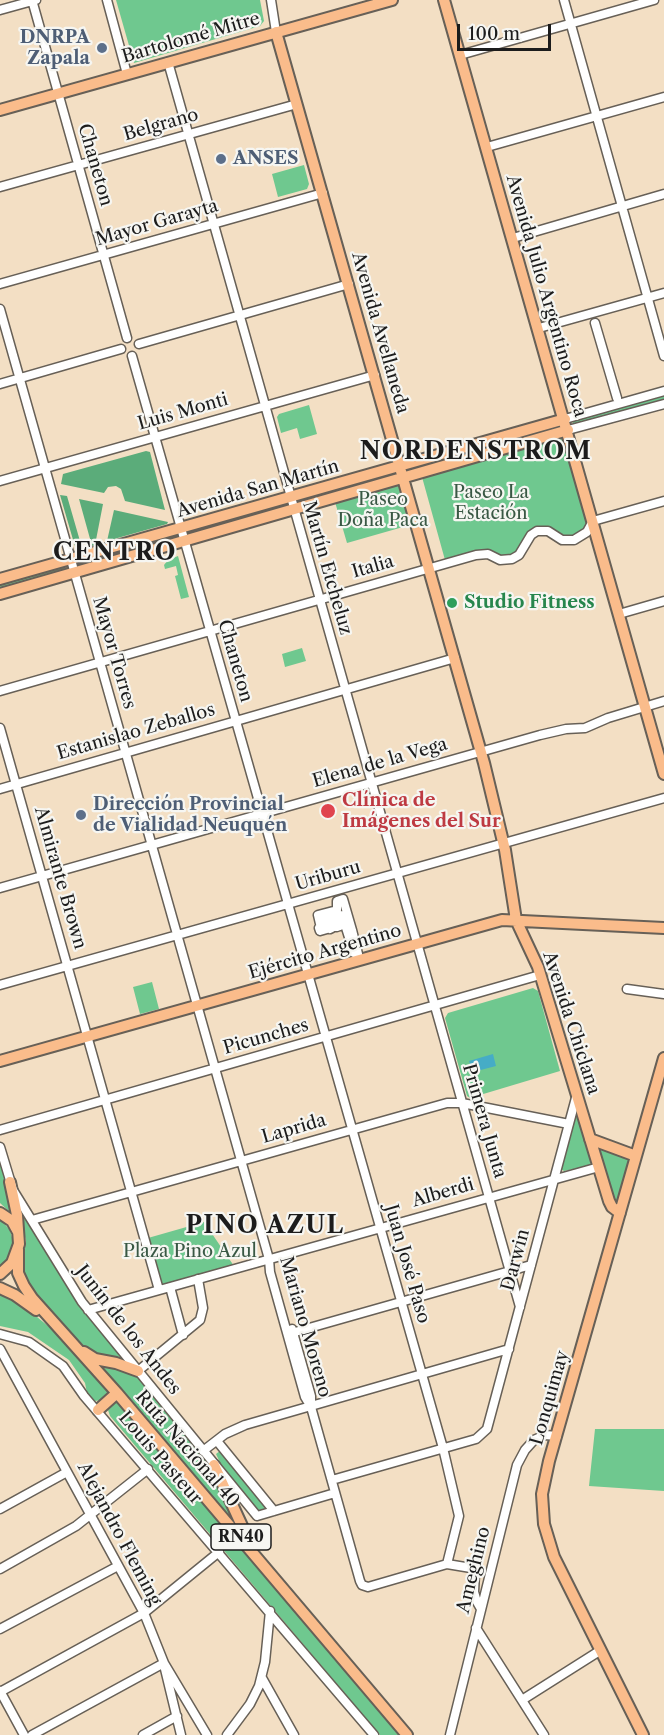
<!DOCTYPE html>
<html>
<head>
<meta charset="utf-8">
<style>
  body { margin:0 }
  #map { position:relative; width:664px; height:1735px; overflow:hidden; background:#f3dfc4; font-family:"Libre Caslon Text",serif }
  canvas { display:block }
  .scale { position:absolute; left:457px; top:24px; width:94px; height:27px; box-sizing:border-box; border:3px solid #1c1c1c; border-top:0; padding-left:8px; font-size:18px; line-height:21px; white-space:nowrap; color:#1c1c1c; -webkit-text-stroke:4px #f6f6f2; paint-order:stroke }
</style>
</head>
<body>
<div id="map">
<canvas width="664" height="1735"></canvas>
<div class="scale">100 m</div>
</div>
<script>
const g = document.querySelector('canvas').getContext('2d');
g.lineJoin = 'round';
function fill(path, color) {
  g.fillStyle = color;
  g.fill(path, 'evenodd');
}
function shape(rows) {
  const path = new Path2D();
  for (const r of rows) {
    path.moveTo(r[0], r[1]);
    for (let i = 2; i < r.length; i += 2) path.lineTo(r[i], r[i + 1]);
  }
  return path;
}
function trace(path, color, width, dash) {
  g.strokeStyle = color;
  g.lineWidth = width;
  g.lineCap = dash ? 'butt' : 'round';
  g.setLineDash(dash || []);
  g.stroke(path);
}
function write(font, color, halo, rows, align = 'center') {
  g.font = font + ' "Libre Caslon Text",serif';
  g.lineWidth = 4.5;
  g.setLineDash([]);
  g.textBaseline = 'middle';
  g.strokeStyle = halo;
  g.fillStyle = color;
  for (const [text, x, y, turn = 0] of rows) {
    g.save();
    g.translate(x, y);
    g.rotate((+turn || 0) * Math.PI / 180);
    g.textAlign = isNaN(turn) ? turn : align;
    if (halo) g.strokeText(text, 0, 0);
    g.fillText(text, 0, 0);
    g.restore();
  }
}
const green = shape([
  [116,0,260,0,264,21,260,26,134,63],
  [304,165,309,184,307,189,278,197,272,174],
  [664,393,664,402,575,425,573,423,572,421],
  [309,405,317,434,300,439,297,428,281,433,277,417,279,414],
  [558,438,564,440,587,518,585,528,577,535,568,537,548,527,540,526,529,532,513,555,504,557,485,550,445,560,422,477],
  [398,485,400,488,410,525,347,543,335,502],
  [285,504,285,508,190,535,189,532,189,529],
  [178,556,189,597,181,599,175,576,178,575,176,566,165,569,164,565,168,560],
  [64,565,65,572,0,592,0,582],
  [302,648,306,661,285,667,282,654],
  [152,982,159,1009,140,1014,133,987],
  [533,988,538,991,560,1071,470,1098,467,1096,445,1018,448,1013],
  [576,1111,592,1162,588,1166,564,1171,561,1169],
  [597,1146,628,1157,630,1160,617,1204,614,1202],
  [0,1159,9,1192,13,1215,0,1203],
  [18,1205,69,1290,129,1365,91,1353,39,1300,24,1279,22,1266,26,1241],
  [0,1219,10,1230,14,1245,10,1259,0,1269],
  [204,1222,234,1266,162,1285,148,1238],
  [0,1292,19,1302,60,1336,107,1388,108,1394,104,1400,94,1401,87,1393,85,1383,69,1360,28,1332,0,1326],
  [99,1363,135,1374,212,1466,234,1522],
  [116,1402,122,1403,402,1735,380,1735,110,1416,108,1410],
  [595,1429,664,1429,664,1491,589,1486],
  [221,1450,264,1503,265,1510,258,1513,224,1471,216,1454]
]);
const forest = shape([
  [146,451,150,452,165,510,125,501,121,489,116,486,108,487,104,493,61,484,63,474],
  [60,495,67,496,82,548,76,550],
  [79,499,103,504,95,545,92,546],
  [114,510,168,522,167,524,107,541]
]);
const water = shape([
  [493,1054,496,1066,473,1072,469,1061]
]);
const minor = shape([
  [32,0,127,338],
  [107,0,127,74],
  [271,0,276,32],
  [564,0,664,356],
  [0,10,36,0],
  [460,55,654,0],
  [168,62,520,1307],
  [487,147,664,97],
  [0,187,297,104],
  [513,238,664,194],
  [0,284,323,193],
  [0,309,269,1259,270,1272,305,1397,311,1407,360,1581,362,1585,368,1587,447,1564,471,1568,475,1573,474,1592,477,1602,481,1609],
  [595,323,617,398],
  [539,328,664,293],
  [139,344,349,284],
  [132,356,443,1448,459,1516,447,1564],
  [0,384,121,349],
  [565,419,664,391],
  [568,430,664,404],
  [0,481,375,375],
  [619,614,664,601],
  [0,691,476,555,488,554,500,560,512,559,519,555,531,535,537,531,548,531,562,540,574,540,587,532,593,521,664,501],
  [0,728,159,1290],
  [0,789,455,658],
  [0,888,540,735,566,729,585,728,608,718,664,701],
  [343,899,352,930,358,954,354,953,342,915,340,916,342,925,340,926,337,917,335,918,337,927,335,927,332,918,330,919,332,928,330,929,327,920,325,920,327,929,320,931,319,928,321,928,318,915,337,910,337,901,343,899],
  [0,985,664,798],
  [627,989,664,994],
  [0,1130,540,975],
  [0,1147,13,1190,82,1302,257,1516,335,1493],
  [32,1220,447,1103,462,1103,569,1124],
  [170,1287,183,1335],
  [88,1310,599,1167],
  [292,1329,311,1396,311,1406],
  [0,1334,29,1342,63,1366,84,1396,374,1735],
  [288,1334,531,1265],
  [0,1349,144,1613,164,1663,207,1735],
  [138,1371,200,1320,203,1308,198,1279],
  [217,1441,274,1511],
  [203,1451,225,1434,245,1425,509,1349],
  [332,1480,476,1439,487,1429,577,1094],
  [0,1509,67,1472],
  [0,1569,76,1526,148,1469],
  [476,1628,544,1735],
  [0,1629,118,1566],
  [165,1669,181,1735],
  [262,1678,294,1735],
  [0,1691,24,1735],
  [0,1692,144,1613,219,1552],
  [522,1700,601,1650],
  [32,1735,164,1663],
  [143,1735,177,1716],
  [227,1735,250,1704,259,1686,265,1662,270,1611],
  [450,1735,517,1465,525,1450,534,1440,545,1435,557,1436]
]);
const major = shape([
  [444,0,664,774],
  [276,32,484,763,505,850,516,920,538,967,609,1201,612,1207,620,1213],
  [0,110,392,0],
  [0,579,565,419],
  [0,594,568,430],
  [0,1061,502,920,664,928],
  [590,1139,636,1156],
  [0,1213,12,1221,18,1232],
  [18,1249,18,1273,24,1286,32,1298,117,1393,407,1735],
  [0,1274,12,1263,19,1244,17,1215,10,1182],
  [0,1288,15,1295,36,1310],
  [84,1352,95,1359,116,1363,138,1371],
  [98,1410,117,1393],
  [214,1465,248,1539],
  [643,1735,554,1557,544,1524,542,1494,549,1461,664,1058]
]);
const markers = [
  [102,48,6,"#5c6f8a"],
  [221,159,6,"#5c6f8a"],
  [452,603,6,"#2e9e5b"],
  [328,811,8,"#e0444e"],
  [81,815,6,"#5c6f8a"]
];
const shields = [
  [241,1537,60]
];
const shieldNames = [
  ["RN40",241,1537]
];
const serviceNames = [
  ["DNRPA",90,38,"right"],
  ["Zapala",90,59,"right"],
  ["ANSES",233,159],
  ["Dirección Provincial",93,805],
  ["de Vialidad Neuquén",93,826]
];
const streetNames = [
  ["Bartolomé Mitre",191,38,-16],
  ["Belgrano",161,125,-16],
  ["Chaneton",95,165,74],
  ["Mayor Garayta",157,223,-16],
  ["Avenida Julio Argentino Roca",546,296,74],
  ["Avenida Avellaneda",380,333,74],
  ["Luis Monti",183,412,-16],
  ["Avenida San Martín",258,489,-16],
  ["Italia",373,567,-16],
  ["Martín Etcheluz",327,568,74],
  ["Mayor Torres",114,653,74],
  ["Chaneton",235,661,74],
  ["Estanislao Zeballos",136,732,-16],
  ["Elena de la Vega",380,763,-16],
  ["Uriburu",328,876,-16],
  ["Almirante Brown",60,878,74],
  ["Ejército Argentino",325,952,-16],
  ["Avenida Chiclana",571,1023,72],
  ["Picunches",266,1037,-16],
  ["Primera Junta",484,1121,74],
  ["Laprida",294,1129,-16],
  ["Alberdi",443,1193,-16],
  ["Darwin",516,1260,-75],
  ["Juan José Paso",407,1264,74],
  ["Mariano Moreno",305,1327,74],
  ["Junín de los Andes",128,1330,52],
  ["Lonquimay",550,1398,-74],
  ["Ruta Nacional 40",187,1449,49],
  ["Louis Pasteur",160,1458,49],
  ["Alejandro Fleming",119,1534,62],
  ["Ameghino",474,1570,-76]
];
const parkNames = [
  ["Paseo La",491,493],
  ["Estación",491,514],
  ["Paseo",383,500],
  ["Doña Paca",383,521],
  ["Plaza Pino Azul",190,1252]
];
const leisureNames = [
  ["Studio Fitness",464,603]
];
const healthNames = [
  ["Clínica de",342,801],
  ["Imágenes del Sur",342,822]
];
const districtNames = [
  ["NORDENSTROM",476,452],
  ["CENTRO",115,553],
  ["PINO AZUL",265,1226]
];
fill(green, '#6fc88f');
fill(forest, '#5bac7a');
fill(water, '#46acc6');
trace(minor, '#676057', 11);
trace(major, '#676057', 14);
trace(minor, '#fff', 8);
trace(major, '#fabc8b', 10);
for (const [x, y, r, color] of markers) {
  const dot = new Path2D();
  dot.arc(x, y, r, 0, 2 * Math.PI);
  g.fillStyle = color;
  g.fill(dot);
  trace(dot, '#f6f6f2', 2);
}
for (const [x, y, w] of shields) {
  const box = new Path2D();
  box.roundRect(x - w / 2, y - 13, w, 26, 4.5);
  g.fillStyle = '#f6f6f2';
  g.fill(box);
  trace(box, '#1c1c1c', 1.5);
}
write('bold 16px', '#1c1c1c', null, shieldNames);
write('bold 18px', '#4e5e75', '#f6f6f2', serviceNames, 'left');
write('18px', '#1c1c1c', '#f6f6f2', streetNames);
write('18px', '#395844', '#f6f6f2', parkNames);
write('bold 18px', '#27864d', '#f6f6f2', leisureNames, 'left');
write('bold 18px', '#be3a42', '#f6f6f2', healthNames, 'left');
g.letterSpacing = '1.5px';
write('bold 24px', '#1c1c1c', '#f6f6f2', districtNames);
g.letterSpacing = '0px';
</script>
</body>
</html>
